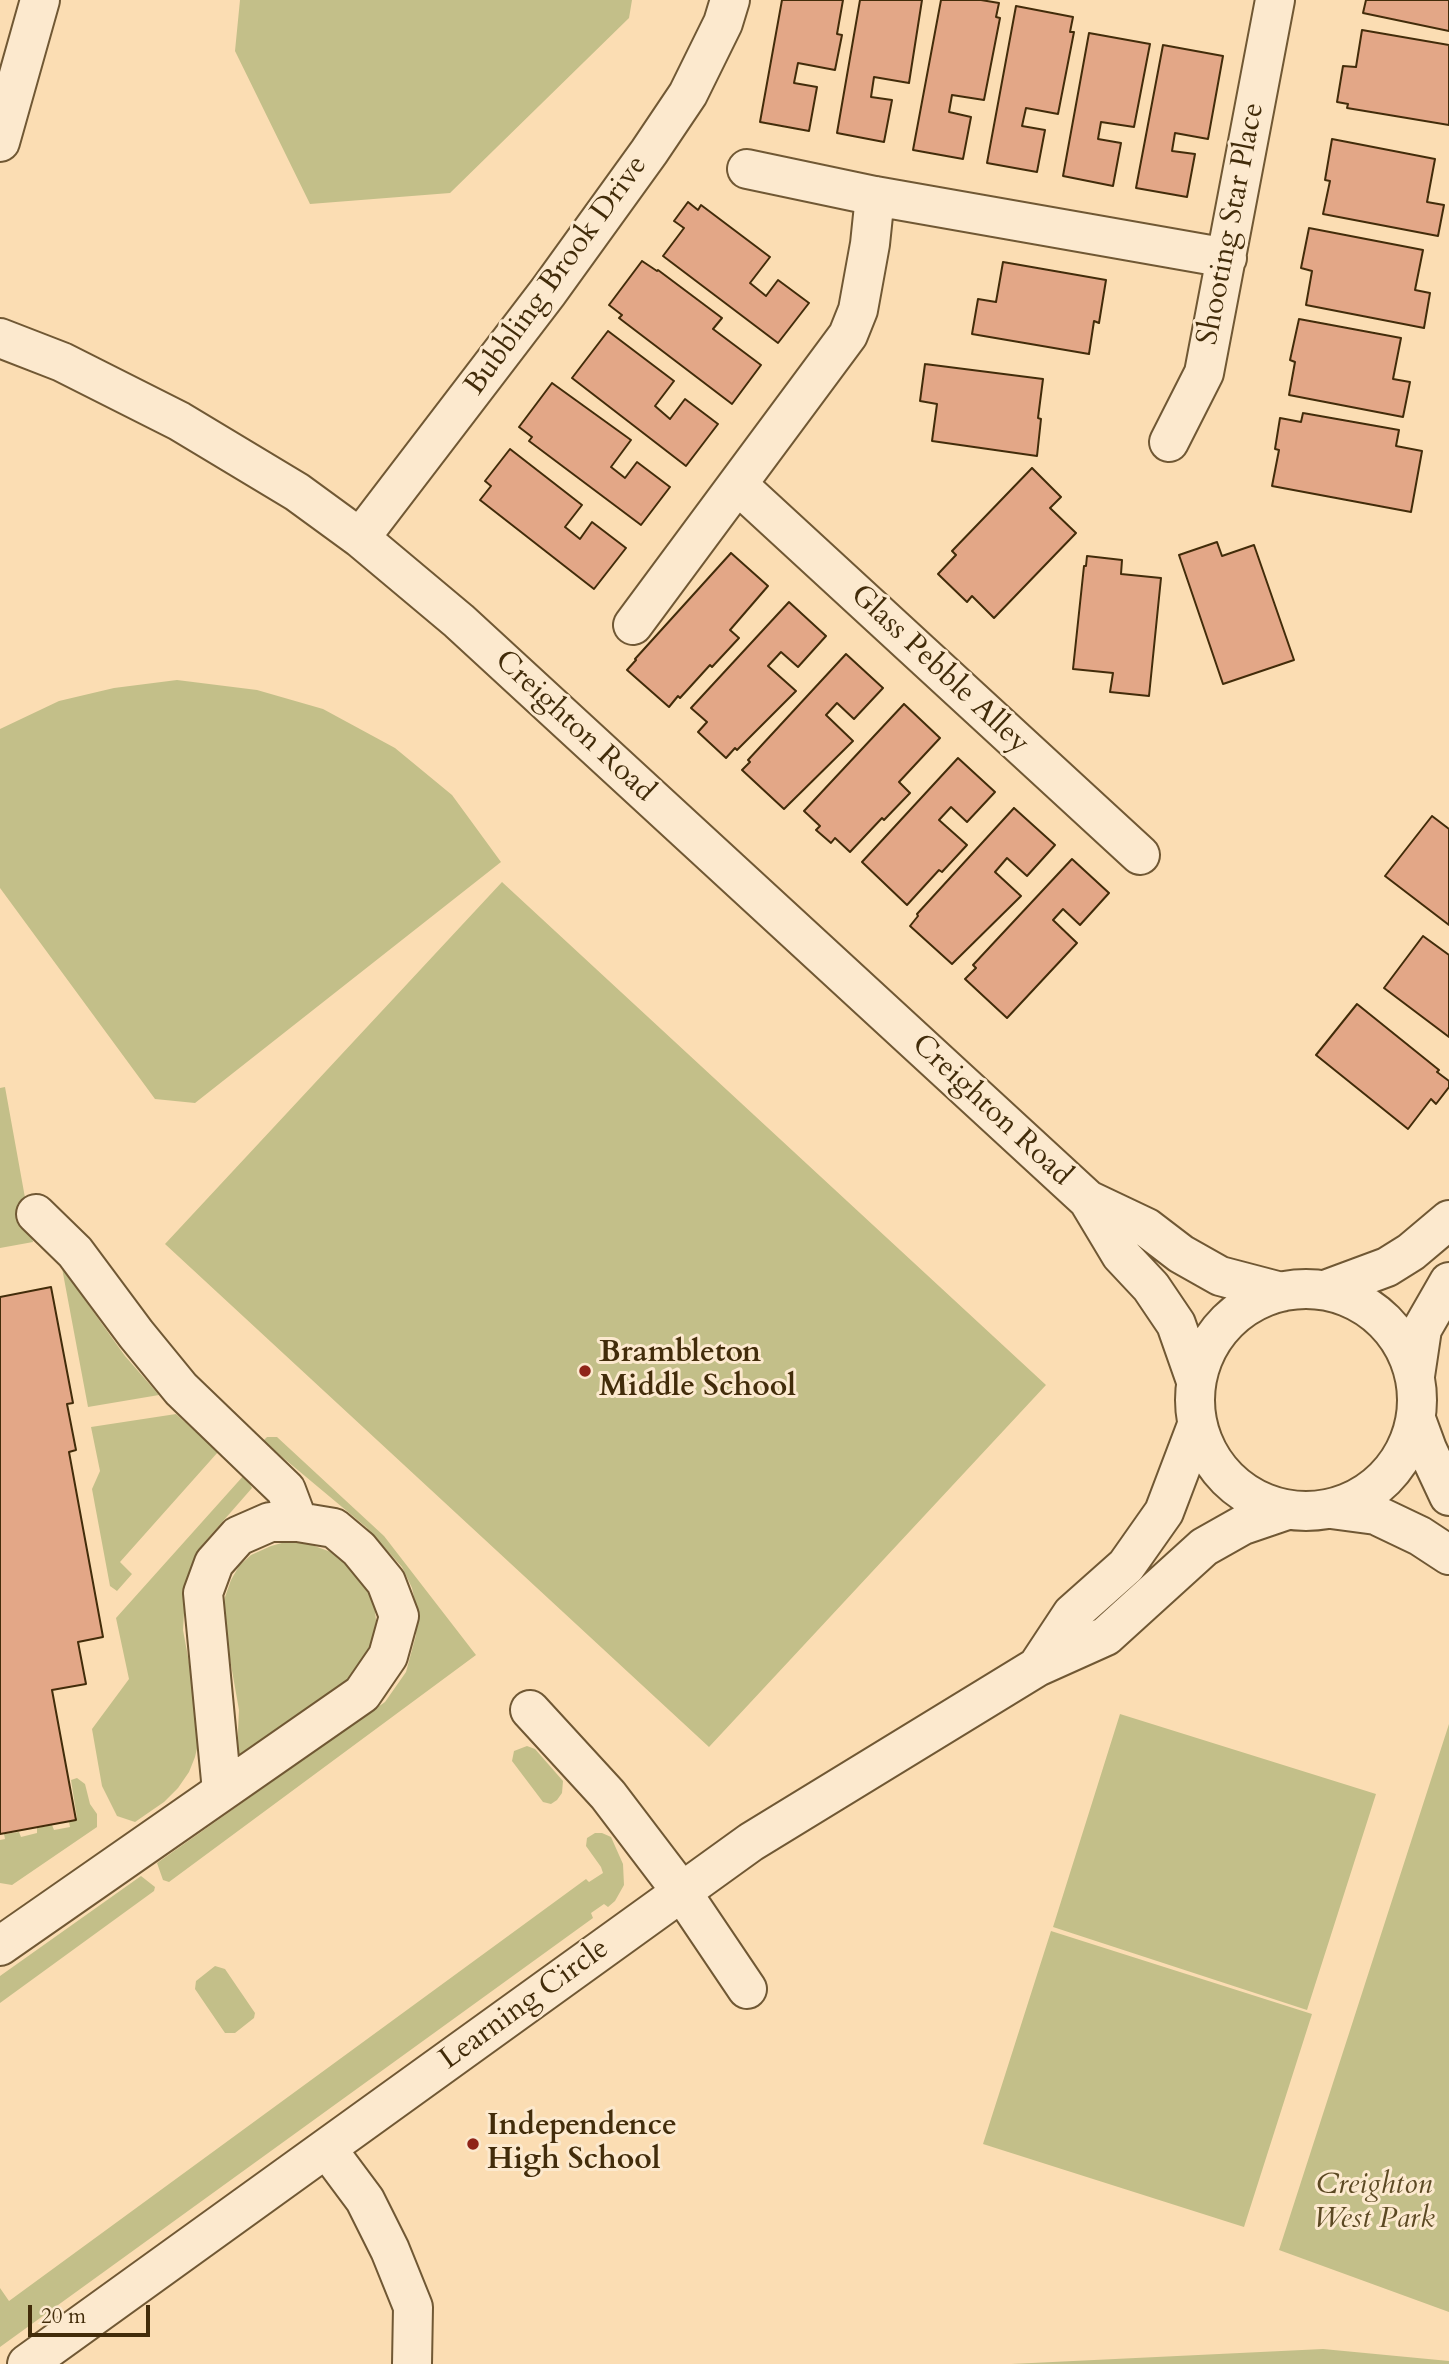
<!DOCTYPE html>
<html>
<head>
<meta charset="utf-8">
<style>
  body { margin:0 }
  #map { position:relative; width:1449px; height:2364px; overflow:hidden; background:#fbddb3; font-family:Cardo,serif }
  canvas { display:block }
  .scale { position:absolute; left:28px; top:2305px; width:122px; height:32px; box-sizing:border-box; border:4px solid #422c0a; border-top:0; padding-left:9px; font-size:21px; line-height:24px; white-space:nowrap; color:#422c0a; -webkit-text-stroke:5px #fce9ce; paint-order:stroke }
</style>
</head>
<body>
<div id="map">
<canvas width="1449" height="2364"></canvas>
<div class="scale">20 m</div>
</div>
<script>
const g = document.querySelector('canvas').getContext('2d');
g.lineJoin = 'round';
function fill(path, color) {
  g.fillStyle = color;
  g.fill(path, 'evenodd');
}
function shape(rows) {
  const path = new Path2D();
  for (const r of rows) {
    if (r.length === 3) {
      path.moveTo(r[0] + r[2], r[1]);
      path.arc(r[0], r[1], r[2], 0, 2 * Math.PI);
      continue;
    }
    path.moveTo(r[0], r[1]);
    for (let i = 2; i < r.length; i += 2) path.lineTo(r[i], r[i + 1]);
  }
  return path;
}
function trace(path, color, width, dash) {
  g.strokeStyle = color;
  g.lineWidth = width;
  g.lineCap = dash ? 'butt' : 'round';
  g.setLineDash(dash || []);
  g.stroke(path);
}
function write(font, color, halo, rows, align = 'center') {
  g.font = font + ' Cardo,serif';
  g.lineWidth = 6;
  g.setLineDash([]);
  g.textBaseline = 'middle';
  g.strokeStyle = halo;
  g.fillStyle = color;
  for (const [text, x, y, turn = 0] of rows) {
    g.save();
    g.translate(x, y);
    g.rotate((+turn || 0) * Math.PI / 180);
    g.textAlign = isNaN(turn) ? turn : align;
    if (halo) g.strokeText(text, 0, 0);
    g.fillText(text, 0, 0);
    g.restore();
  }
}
const green = shape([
  [240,0,632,0,629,18,450,193,310,204,235,51],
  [177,680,257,690,323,709,395,748,452,795,501,862,195,1103,155,1099,0,888,0,729,59,701,114,688],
  [502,882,1046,1385,709,1747,165,1244],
  [5,1087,33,1242,0,1248,0,1088],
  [62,1268,125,1356,159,1395,88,1407],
  [176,1414,218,1452,120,1562,132,1574,117,1591,110,1586,92,1489,100,1471,91,1427],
  [267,1437,277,1437,384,1536,476,1655,169,1882,163,1880,157,1863,385,1702,406,1672,416,1635,417,1610,412,1588,402,1567,366,1527,263,1441],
  [245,1474,252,1488,203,1544,186,1581,183,1630,193,1684,199,1740,195,1757,189,1772,178,1788,164,1802,135,1822,117,1816,102,1786,92,1729,129,1679,116,1618],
  [289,1541,309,1544,331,1552,351,1568,373,1595,376,1620,376,1638,370,1655,353,1679,243,1756,239,1755,237,1752,239,1710,222,1614,225,1597,231,1580,239,1566,251,1555,271,1546],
  [1120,1714,1376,1794,1307,2010,1053,1927],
  [1449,1724,1449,2312,1279,2250],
  [527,1746,535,1749,563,1781,562,1793,557,1800,551,1804,543,1802,512,1761,514,1751],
  [77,1778,85,1784,90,1804,97,1814,97,1827,12,1885,0,1883,0,1840,5,1839,4,1834,19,1832,21,1837,37,1833,37,1828,52,1825,54,1830,70,1827,69,1822,77,1818,71,1780],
  [595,1833,602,1833,611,1837,623,1864,624,1885,615,1901,608,1907,604,1904,591,1913,593,1918,0,2347,0,2288,9,2301,586,1879,589,1882,603,1873,601,1867,586,1846,587,1838],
  [141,1876,155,1887,154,1891,0,2003,0,1976],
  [1051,1931,1312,2014,1244,2227,983,2144],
  [215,1966,225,1969,255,2013,254,2018,235,2033,225,2033,195,1989,196,1981],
  [1323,2349,1449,2361,1449,2364,1011,2364]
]);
const building = shape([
  [782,0,843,0,837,34,842,35,835,70,798,63,794,83,817,87,809,131,760,122,782,0],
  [860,0,922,0,909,83,874,77,871,97,892,100,884,142,837,133,860,0],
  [941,0,981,0,999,3,996,17,1000,18,984,100,952,95,949,112,971,117,963,159,913,150,941,0],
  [1366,0,1449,0,1449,31,1363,13,1366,0],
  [1016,6,1073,17,1070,32,1074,32,1058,114,1026,108,1022,126,1045,130,1037,172,987,163,1016,6],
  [1362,30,1449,45,1449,125,1347,108,1348,104,1337,102,1343,66,1356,67,1362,30],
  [1089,33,1150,44,1134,127,1101,122,1098,139,1121,143,1113,186,1063,176,1089,33],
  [1163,45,1223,56,1208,139,1175,133,1172,151,1195,154,1187,197,1136,188,1163,45],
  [1332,139,1435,159,1427,202,1444,205,1438,236,1323,214,1330,181,1325,180,1332,139],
  [688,202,698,210,701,205,770,257,750,283,766,296,778,280,809,303,778,343,663,256,684,228,674,221,688,202],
  [1309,228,1423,250,1415,290,1430,293,1424,328,1306,305,1312,271,1301,268,1309,228],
  [642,261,657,271,658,270,722,318,713,329,761,365,732,404,619,318,622,315,609,305,642,261],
  [1003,262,1106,280,1099,323,1094,321,1089,354,972,334,978,299,996,302,1003,262],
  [1299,319,1401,338,1393,379,1410,382,1403,417,1289,395,1295,362,1290,360,1299,319],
  [608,331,674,381,655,406,670,419,685,399,718,424,686,466,572,378,608,331],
  [925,364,1043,379,1038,418,1041,419,1037,456,932,441,937,404,920,401,925,364],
  [552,383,631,440,611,467,625,478,637,462,670,487,641,525,529,441,532,437,519,427,552,383],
  [1303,413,1399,430,1396,446,1422,451,1411,512,1272,486,1279,450,1275,449,1280,418,1301,422,1303,413],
  [510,449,582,505,565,527,580,539,592,522,626,548,594,589,480,500,491,486,485,481,510,449],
  [1032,468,1061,497,1050,508,1076,533,994,618,972,596,967,602,938,574,956,555,952,551,1032,468],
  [1217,542,1222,556,1254,545,1294,660,1223,684,1179,555,1217,542],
  [731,553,768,586,730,630,739,638,712,667,710,665,680,698,678,696,669,707,627,670,636,660,635,659,731,553],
  [1087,556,1122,560,1121,574,1161,578,1149,696,1110,692,1113,673,1073,669,1084,566,1086,566,1087,556],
  [789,602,826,636,798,667,781,652,768,666,796,691,737,750,735,748,726,758,698,732,707,722,691,708,789,602],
  [846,654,883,688,854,719,837,703,826,715,853,741,784,809,742,770,750,762,748,760,846,654],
  [904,704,940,738,899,782,910,793,884,820,882,818,850,852,835,838,831,843,816,830,820,826,804,811,904,704],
  [958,758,995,792,967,822,951,807,939,820,967,845,942,872,939,870,907,905,862,862,958,758],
  [1014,808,1055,845,1027,876,1007,858,995,872,1021,896,952,964,910,926,918,916,917,914,1014,808],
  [1432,816,1449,829,1449,925,1385,876,1432,816],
  [1072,859,1109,893,1080,925,1063,909,1053,920,1077,943,1007,1018,965,979,976,968,973,965,1072,859],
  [1423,936,1449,955,1449,1037,1384,988,1423,936],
  [1357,1004,1439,1070,1437,1072,1449,1081,1449,1087,1436,1104,1431,1099,1408,1129,1316,1055,1357,1004],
  [51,1287,73,1403,67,1404,76,1450,69,1452,103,1637,78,1642,86,1684,52,1690,76,1820,0,1834,0,1297,51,1287]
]);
const minor = shape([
  [0,142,40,0],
  [747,169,875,196,1227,258],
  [0,338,62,362,179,421,297,492,360,538,459,621,1088,1200,1121,1255,1151,1287,1176,1324,1196,1381],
  [1169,442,1204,373,1275,0],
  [738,485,1140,855],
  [360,538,548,292,649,152,688,94,723,23,730,0],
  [633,625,848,335,858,310,870,244,875,196],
  [1088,1200,1147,1228,1181,1254,1220,1276,1281,1292],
  [36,1214,75,1252,136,1334,181,1389,286,1490,298,1522],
  [1306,1400,111],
  [1325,1290,1387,1267,1411,1252,1449,1220],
  [1415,1376,1422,1329,1449,1282],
  [1416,1419,1427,1449,1449,1496],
  [1331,1509,1376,1515,1420,1536,1449,1555],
  [1037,1667,1072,1614,1126,1566,1164,1512,1197,1425],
  [530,1710,608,1795,681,1891,747,1989],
  [0,1946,362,1694,388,1656,399,1616,386,1582,359,1549,334,1528,298,1522,270,1522,238,1536,214,1563,203,1593,222,1791],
  [327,2149,365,2200,390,2250,413,2307,412,2364],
  [27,2364,751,1842,1037,1667,1106,1636,1204,1547,1243,1525,1287,1510]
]);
const markers = [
  [585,1371,7,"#8f2418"],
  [473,2144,7,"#8f2418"]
];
const streetNames = [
  ["Shooting Star Place",1232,224,-79],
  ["Bubbling Brook Drive",557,276,-54],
  ["Glass Pebble Alley",939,670,43],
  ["Creighton Road",574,727,43],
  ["Creighton Road",991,1111,43],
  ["Learning Circle",525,2005,-36]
];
const poiNames = [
  ["Brambleton",599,1354],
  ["Middle School",599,1388],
  ["Independence",487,2127],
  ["High School",487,2161]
];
const parkNames = [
  ["Creighton",1374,2186],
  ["West Park",1374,2220]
];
fill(green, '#c3bf89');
fill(building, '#e3a787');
trace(building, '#422c0a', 2);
trace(minor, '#705834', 42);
trace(minor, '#fce9ce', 38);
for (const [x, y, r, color] of markers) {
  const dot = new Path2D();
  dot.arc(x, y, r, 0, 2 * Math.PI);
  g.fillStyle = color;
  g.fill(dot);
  trace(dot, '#fce9ce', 2.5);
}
write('30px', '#422c0a', '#fce9ce', streetNames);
write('bold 30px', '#422c0a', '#fce9ce', poiNames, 'left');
write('italic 30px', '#5c4923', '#fce9ce', parkNames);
</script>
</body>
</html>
